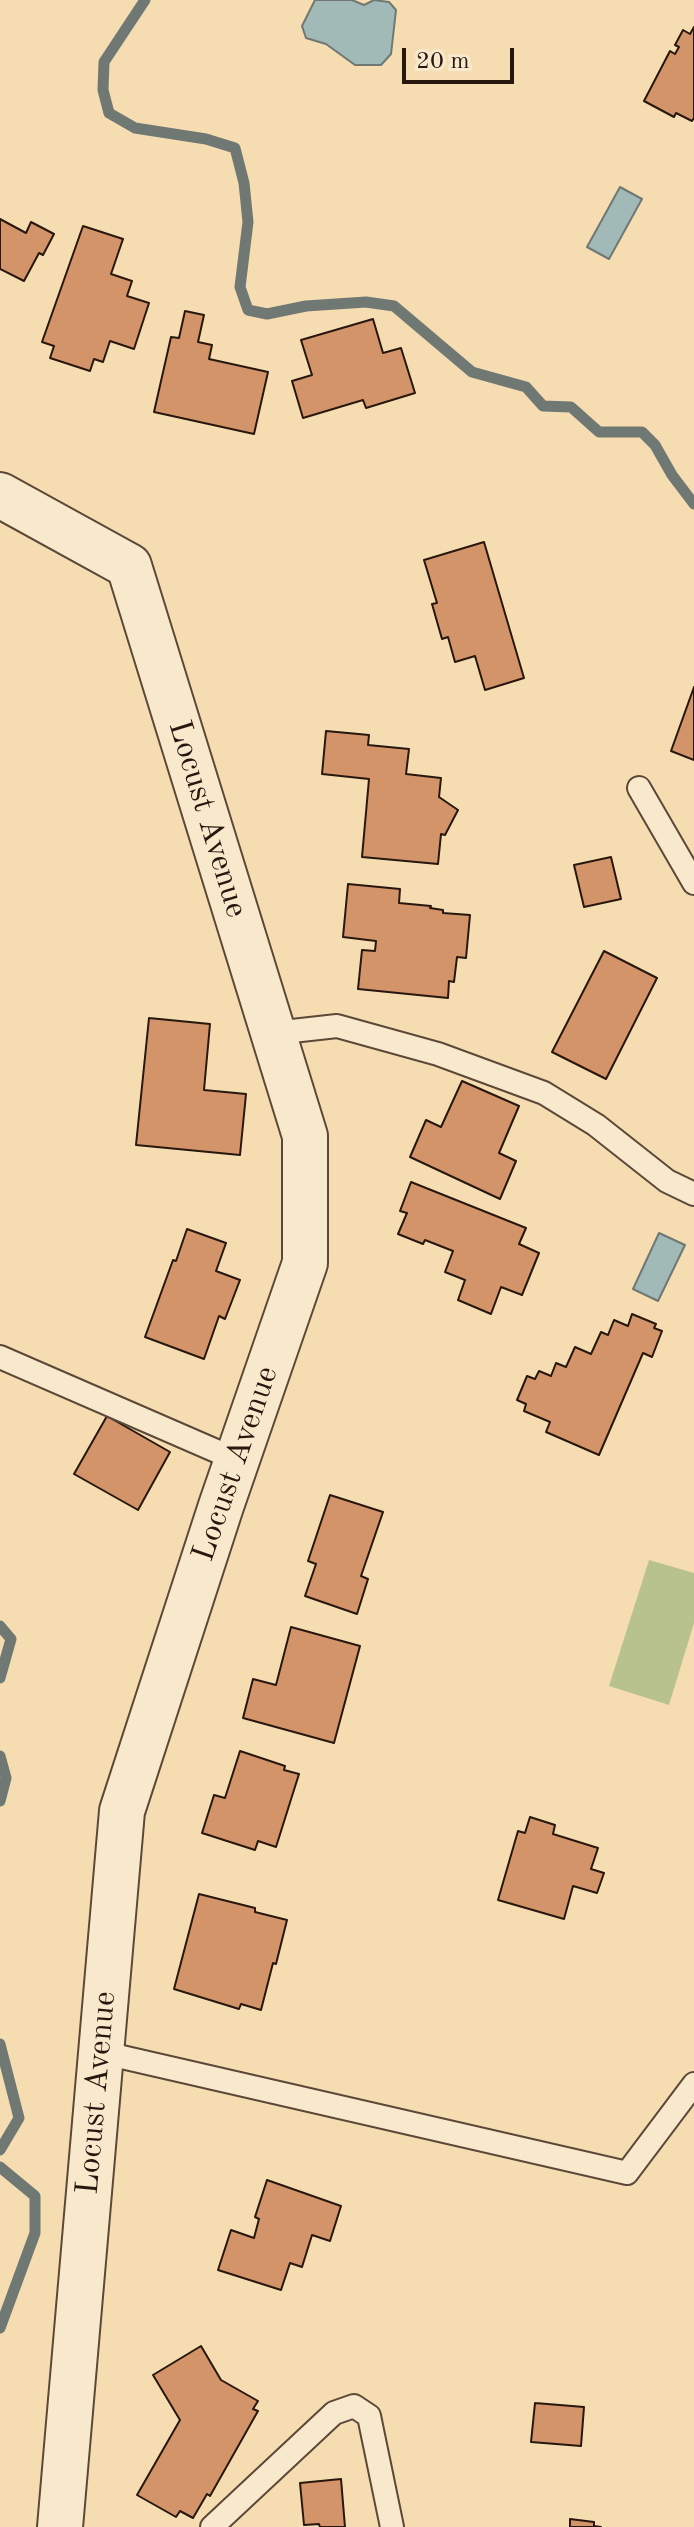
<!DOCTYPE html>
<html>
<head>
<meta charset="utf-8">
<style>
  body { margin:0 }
  #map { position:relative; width:694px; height:2527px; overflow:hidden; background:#f6ddb1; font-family:"Old Standard TT",serif }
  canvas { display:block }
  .scale { position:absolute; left:402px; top:48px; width:112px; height:36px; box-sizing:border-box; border:4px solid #27170f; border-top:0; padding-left:10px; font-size:24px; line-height:28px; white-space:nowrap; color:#27170f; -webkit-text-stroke:6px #f9e9cc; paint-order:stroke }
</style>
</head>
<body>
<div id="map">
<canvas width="694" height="2527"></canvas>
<div class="scale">20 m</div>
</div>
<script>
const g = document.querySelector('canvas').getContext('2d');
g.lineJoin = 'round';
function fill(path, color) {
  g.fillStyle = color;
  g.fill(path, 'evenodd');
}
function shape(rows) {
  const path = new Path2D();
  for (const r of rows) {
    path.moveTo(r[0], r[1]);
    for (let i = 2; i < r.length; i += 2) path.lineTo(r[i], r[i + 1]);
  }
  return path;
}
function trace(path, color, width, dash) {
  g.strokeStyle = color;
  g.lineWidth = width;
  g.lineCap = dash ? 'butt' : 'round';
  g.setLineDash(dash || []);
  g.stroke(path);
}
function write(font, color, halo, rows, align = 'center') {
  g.font = font + ' "Old Standard TT",serif';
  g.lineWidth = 6;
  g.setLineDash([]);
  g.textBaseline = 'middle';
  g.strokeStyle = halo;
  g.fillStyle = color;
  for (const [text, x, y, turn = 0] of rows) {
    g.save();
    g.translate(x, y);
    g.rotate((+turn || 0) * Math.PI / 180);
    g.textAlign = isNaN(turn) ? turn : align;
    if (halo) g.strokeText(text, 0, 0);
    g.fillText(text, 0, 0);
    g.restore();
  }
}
const green = shape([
  [649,1560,694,1573,694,1623,669,1705,609,1686]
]);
const water = shape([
  [315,0,352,0,364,5,374,0,389,2,396,10,391,54,381,65,355,65,326,44,306,38,302,26,315,0],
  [620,187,642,199,609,259,587,247,620,187],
  [659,1233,685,1245,658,1301,633,1289,659,1233]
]);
const stream = shape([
  [145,0,104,62,103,90,109,113,135,128,206,139,235,148,244,183,248,222,240,287,248,310,267,314,306,306,366,302,394,306,472,372,526,387,543,406,571,407,599,432,642,432,655,445,672,475,694,504],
  [0,1626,11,1639,0,1678],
  [0,1756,6,1778,0,1801],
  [0,2044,19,2118,0,2150],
  [0,2167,35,2196,35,2233,0,2328]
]);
const building = shape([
  [694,27,694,118,692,121,676,113,674,117,644,101,670,51,675,54,679,47,675,45,683,30,690,34,694,27],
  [0,219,26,233,31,222,54,234,43,255,39,253,24,281,0,269,0,219],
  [83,226,123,239,111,274,132,281,127,296,149,303,134,349,110,341,103,362,94,359,90,371,50,358,54,346,42,342,83,226],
  [185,311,204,315,198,342,212,345,209,359,268,372,254,434,154,412,171,337,179,338,185,311],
  [373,319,383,353,401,348,415,393,366,408,363,400,303,418,292,381,312,375,301,340,373,319],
  [484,542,524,678,485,690,475,656,455,662,448,637,442,639,432,604,437,603,424,560,484,542],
  [694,687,694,760,671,751,694,687],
  [326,731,369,735,368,745,409,749,406,774,441,778,439,797,458,810,445,835,441,834,438,864,362,857,369,779,322,774,326,731],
  [611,857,621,899,584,907,574,865,611,857],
  [348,884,400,889,399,903,431,906,430,908,443,910,443,913,470,915,466,958,457,957,454,982,449,981,448,998,358,989,362,950,375,951,376,941,343,937,348,884],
  [604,951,657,978,606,1079,552,1052,604,951],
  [149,1018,210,1024,204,1090,246,1094,240,1155,136,1145,149,1018],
  [462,1081,519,1106,499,1153,516,1161,500,1199,410,1157,426,1120,441,1127,462,1081],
  [411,1182,526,1228,519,1244,539,1253,522,1295,501,1287,491,1314,458,1300,465,1280,445,1272,453,1251,425,1240,423,1244,398,1234,407,1213,400,1211,411,1182],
  [187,1229,226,1243,216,1271,240,1280,225,1319,219,1316,204,1359,145,1337,173,1260,176,1261,187,1229],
  [632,1314,656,1324,654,1328,662,1331,652,1357,643,1353,599,1455,546,1432,550,1422,524,1411,526,1404,517,1400,527,1376,535,1379,539,1371,551,1376,556,1363,566,1367,575,1347,591,1354,601,1332,608,1335,614,1320,628,1326,632,1314],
  [107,1416,170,1452,138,1510,74,1474,107,1416],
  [330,1495,383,1512,361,1576,368,1579,357,1614,305,1596,316,1564,308,1561,330,1495],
  [291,1627,360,1646,334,1743,243,1718,253,1679,276,1685,291,1627],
  [240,1751,285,1766,284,1770,299,1774,276,1847,258,1841,255,1850,202,1833,214,1795,225,1798,240,1751],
  [530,1817,555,1825,553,1834,598,1848,591,1869,604,1873,597,1893,573,1886,564,1919,498,1900,518,1831,525,1833,530,1817],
  [199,1894,255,1908,255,1912,287,1920,276,1964,273,1963,261,2010,241,2004,239,2009,174,1989,199,1894],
  [267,2180,341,2206,330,2241,312,2235,302,2267,290,2263,281,2290,218,2270,231,2230,254,2238,259,2219,255,2217,267,2180],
  [201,2346,221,2380,258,2401,253,2409,258,2411,210,2496,207,2494,193,2518,180,2511,176,2517,137,2495,180,2420,153,2375,201,2346],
  [535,2403,584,2407,581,2446,531,2442,535,2403],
  [341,2479,345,2527,320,2527,319,2524,304,2525,300,2483,341,2479],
  [570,2519,594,2522,594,2526,601,2527,570,2527,570,2519]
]);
const service = shape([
  [639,788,694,883],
  [274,1033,337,1026,438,1054,544,1093,596,1125,667,1181,694,1194],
  [0,1357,237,1460],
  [100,2052,627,2173,694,2084],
  [212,2527,334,2413,354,2406,369,2416,392,2527]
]);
const minor = shape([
  [0,495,129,566,305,1136,305,1263,221,1506,122,1811,60,2527]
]);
const streetNames = [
  ["Locust Avenue",207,819,73],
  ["Locust Avenue",236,1464,-71],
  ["Locust Avenue",97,2093,-85]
];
fill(green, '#b7c28f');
fill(water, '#a1b9b7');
trace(water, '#707874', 2);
trace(stream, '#707874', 11);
fill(building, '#d3946a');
trace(building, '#27170f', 2);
trace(service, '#5b4838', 26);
trace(minor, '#5b4838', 48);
trace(service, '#f9e9cc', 22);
trace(minor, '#f9e9cc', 44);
write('32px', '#27170f', '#f9e9cc', streetNames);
</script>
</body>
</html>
